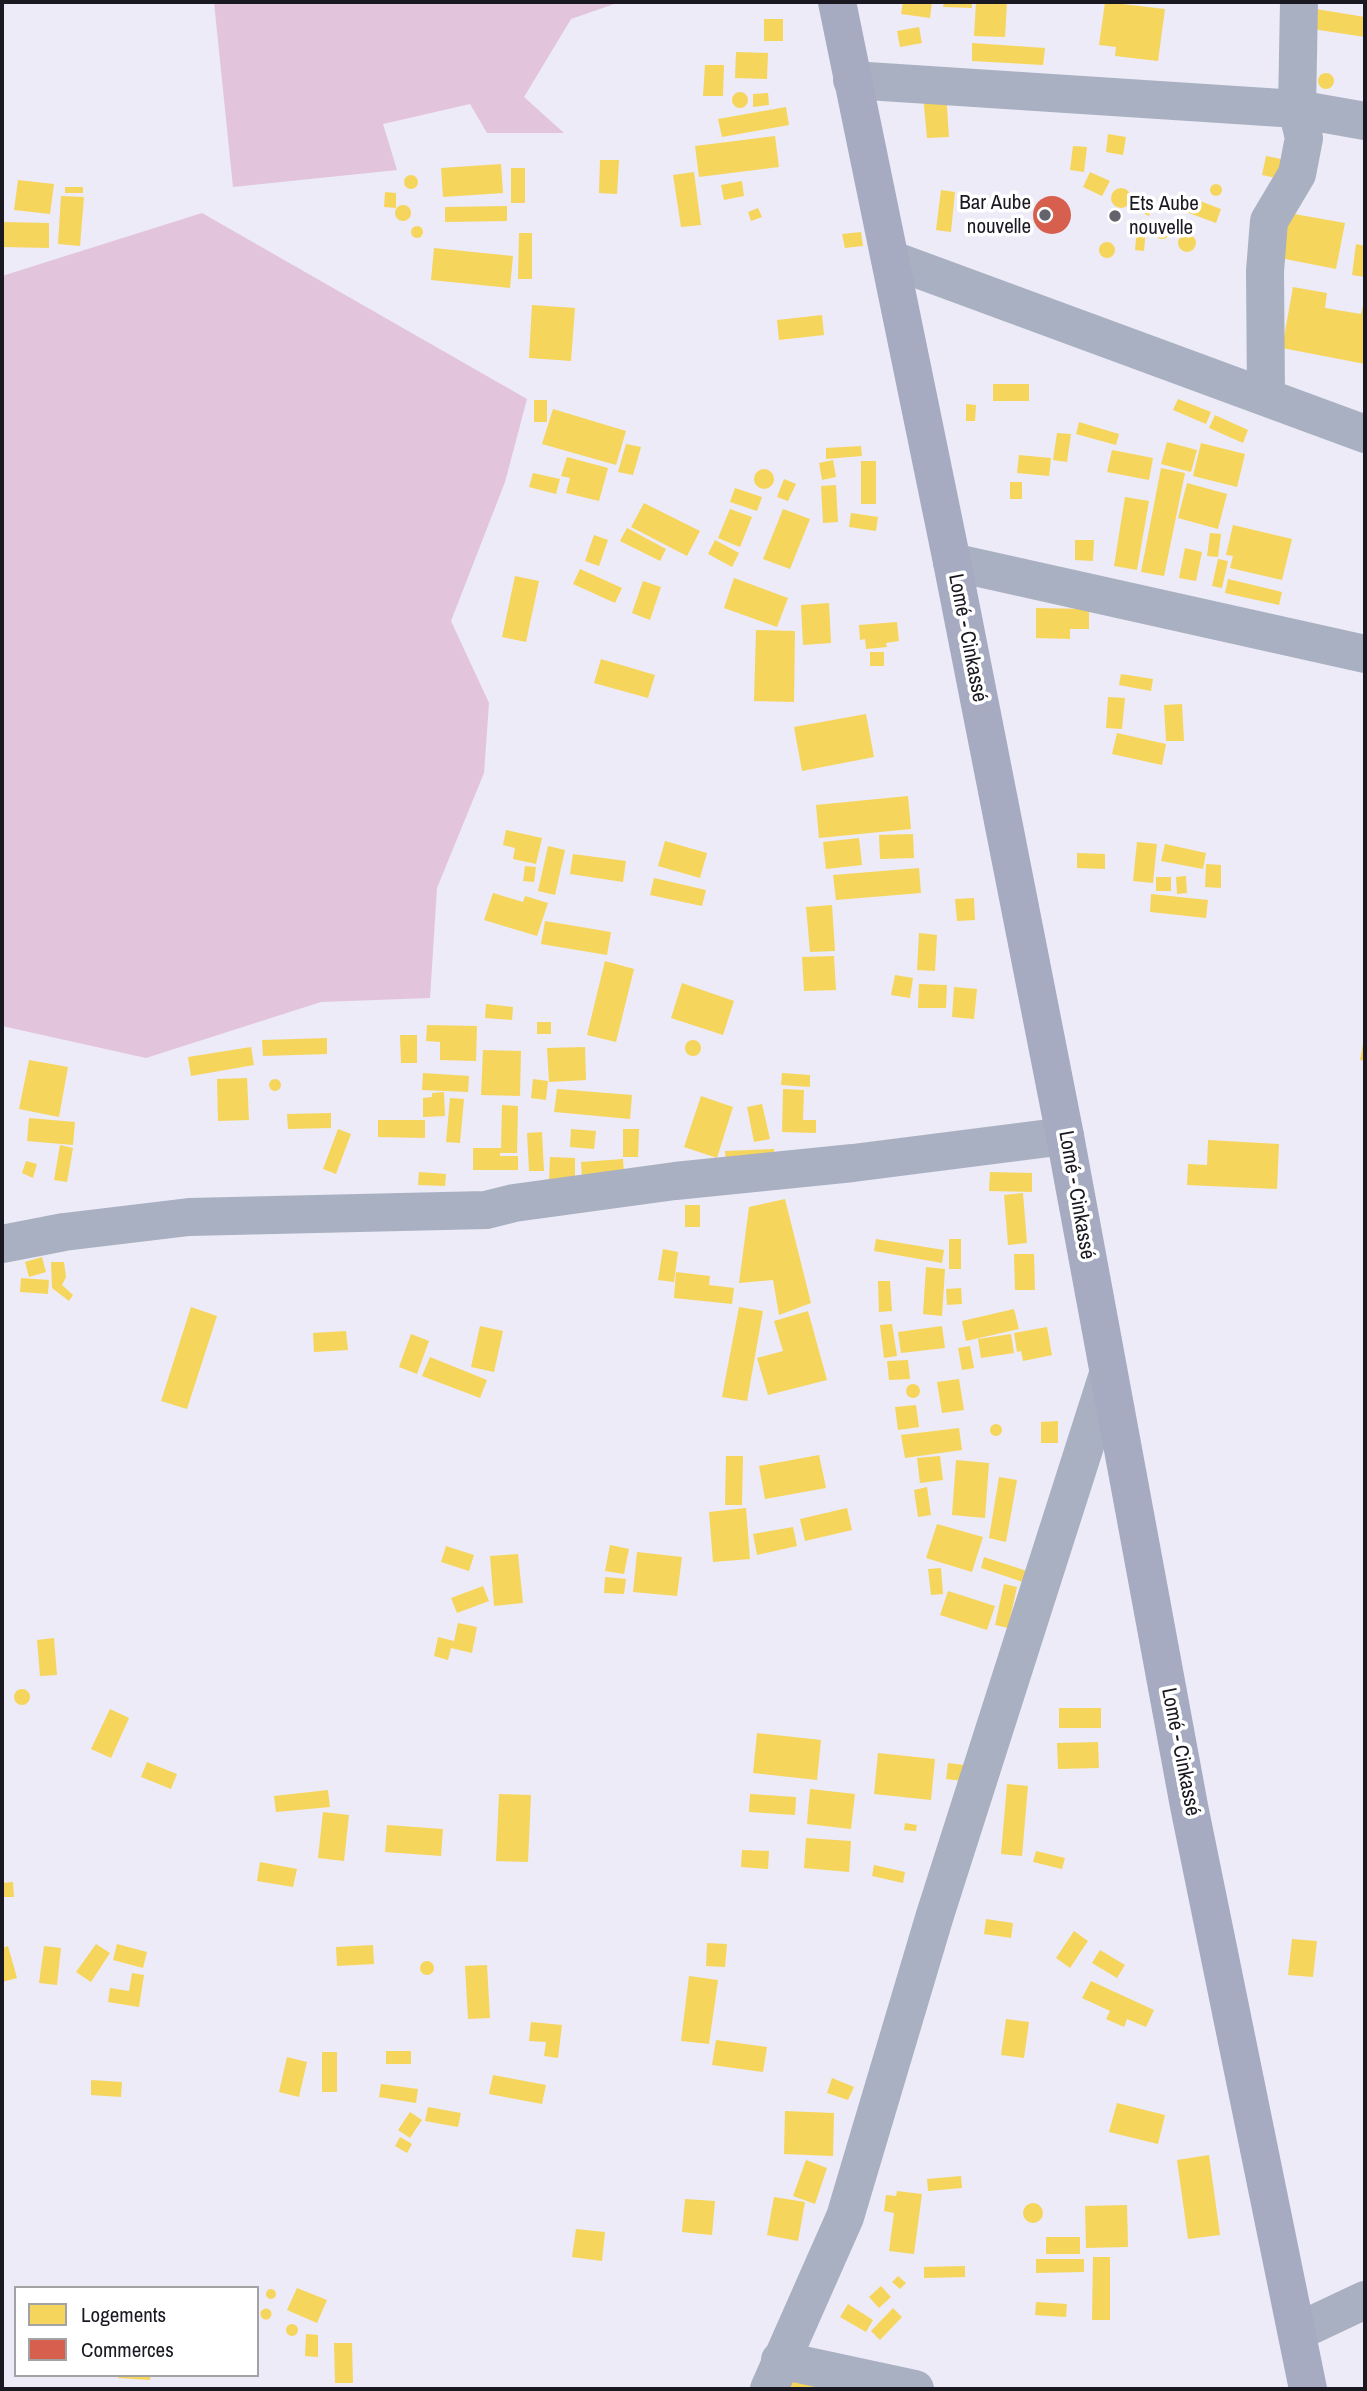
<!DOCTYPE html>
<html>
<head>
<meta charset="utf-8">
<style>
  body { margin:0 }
  #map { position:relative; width:1367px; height:2391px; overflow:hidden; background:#ecebf7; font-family:"Archivo Narrow",sans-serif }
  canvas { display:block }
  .frame { position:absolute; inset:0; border:4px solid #1a1921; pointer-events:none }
  .legend { position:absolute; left:14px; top:2286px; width:245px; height:91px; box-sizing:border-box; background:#fff; border:2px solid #a3a3a6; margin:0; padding:9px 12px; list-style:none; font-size:21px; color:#1a1921 }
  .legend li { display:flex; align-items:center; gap:14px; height:35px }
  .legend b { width:35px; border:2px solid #a3a3a6 }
</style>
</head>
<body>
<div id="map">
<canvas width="1367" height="2391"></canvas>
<div class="frame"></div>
<ul class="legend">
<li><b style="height:19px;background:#f6d55c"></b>Logements</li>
<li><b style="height:19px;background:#d6604d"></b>Commerces</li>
</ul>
</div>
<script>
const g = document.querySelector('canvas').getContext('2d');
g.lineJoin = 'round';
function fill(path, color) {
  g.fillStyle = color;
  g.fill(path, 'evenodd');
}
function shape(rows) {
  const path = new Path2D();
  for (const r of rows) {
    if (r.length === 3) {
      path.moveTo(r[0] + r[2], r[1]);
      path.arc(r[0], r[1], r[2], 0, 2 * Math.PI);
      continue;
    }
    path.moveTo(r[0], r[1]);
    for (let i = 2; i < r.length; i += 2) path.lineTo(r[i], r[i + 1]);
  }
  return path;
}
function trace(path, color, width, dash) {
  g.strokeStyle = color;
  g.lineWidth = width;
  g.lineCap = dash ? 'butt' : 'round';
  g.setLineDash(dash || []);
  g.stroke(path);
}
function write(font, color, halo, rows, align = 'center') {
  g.font = font + ' "Archivo Narrow",sans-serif';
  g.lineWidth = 7;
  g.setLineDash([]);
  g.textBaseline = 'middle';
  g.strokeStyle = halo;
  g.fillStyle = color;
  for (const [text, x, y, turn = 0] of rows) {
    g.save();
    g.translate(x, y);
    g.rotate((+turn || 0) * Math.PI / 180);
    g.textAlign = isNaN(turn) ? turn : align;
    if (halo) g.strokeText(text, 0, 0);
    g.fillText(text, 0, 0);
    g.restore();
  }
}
const green = shape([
  [214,2,620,2,571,19,524,97,564,133,487,133,470,104,383,124,397,170,233,187],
  [202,213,527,399,505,482,451,621,489,703,484,773,437,888,430,998,321,1002,146,1058,2,1026,2,276]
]);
const homes = shape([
  [903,2,932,2,930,18,901,14],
  [944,2,972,2,972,8,943,7],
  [976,2,1007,2,1005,37,974,36],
  [1105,2,1165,9,1158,61,1115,56,1116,47,1099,45],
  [1316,9,1365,17,1365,37,1312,29],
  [764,19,783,19,783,41,764,41],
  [919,27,922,43,900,47,897,31],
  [972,43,1045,48,1043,65,972,61],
  [736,52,768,53,767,79,735,78],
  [705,65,724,65,723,96,703,96],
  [1326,81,8],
  [740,100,8],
  [768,93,769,105,753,107,753,94],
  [946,93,949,137,927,138,923,95],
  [786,107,789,125,722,137,718,119],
  [1108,134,1126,137,1123,155,1106,152],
  [775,136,779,167,699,177,695,146],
  [1073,146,1087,147,1084,172,1070,170],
  [1266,156,1286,160,1281,179,1262,175],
  [600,160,619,160,617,194,599,193],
  [501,164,503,193,443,197,441,168],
  [511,168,525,168,525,203,511,203],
  [694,172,701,225,681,227,673,175],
  [1090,172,1110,181,1102,196,1083,187],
  [411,182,7],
  [18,180,54,184,50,214,14,210],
  [742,181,744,196,724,200,721,185],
  [1216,190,6],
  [65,187,83,187,83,193,65,193],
  [1121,198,10],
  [941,190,955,192,951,232,936,230],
  [385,192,396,193,396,208,384,207],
  [61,196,84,197,80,246,58,244],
  [1140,197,1154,204,1149,216,1134,209],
  [1192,198,1221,209,1216,223,1186,212],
  [403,213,8],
  [507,206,507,221,445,222,445,207],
  [758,208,762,217,751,221,748,212],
  [1283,212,1345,223,1336,269,1275,257],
  [2,222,49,223,49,248,2,247],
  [1162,231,8],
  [417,232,6],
  [1137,228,1146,229,1144,251,1135,250],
  [861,232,863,246,845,248,842,234],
  [519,233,532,233,532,279,518,279],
  [1187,243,9],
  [1107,250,8],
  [1356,244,1365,246,1365,277,1352,275],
  [434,248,513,256,510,288,431,280],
  [1293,287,1327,293,1325,308,1361,314,1365,298,1365,364,1282,348],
  [532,305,575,308,571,361,529,358],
  [822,315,824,335,779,340,777,320],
  [993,384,1029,384,1029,401,993,401],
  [1178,399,1211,412,1206,424,1173,410],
  [534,400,547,400,547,422,534,422],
  [966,404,976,405,975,421,966,421],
  [553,409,626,431,616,465,542,444],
  [1215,415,1248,430,1243,443,1209,428],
  [1079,422,1119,434,1116,445,1076,434],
  [1057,433,1071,434,1067,462,1053,460],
  [1167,442,1197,450,1191,472,1161,464],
  [1201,443,1245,454,1237,487,1193,476],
  [626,444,641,447,633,475,618,472],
  [861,446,862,456,826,459,826,448],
  [1112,450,1153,458,1149,480,1107,472],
  [1019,455,1051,458,1049,476,1017,473],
  [567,457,608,468,599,501,566,493,570,478,561,476],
  [833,460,836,477,822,480,819,463],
  [861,461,876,461,876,504,861,504],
  [1161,468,1185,473,1164,576,1141,572],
  [764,479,10],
  [533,473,560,479,556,494,529,487],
  [784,479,796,484,788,501,777,497],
  [1010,482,1022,482,1022,499,1010,499],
  [1187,483,1227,494,1218,529,1178,518],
  [836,485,838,522,823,523,821,486],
  [735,488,762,497,757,511,730,502],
  [1125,497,1149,501,1137,570,1114,566],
  [644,503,700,531,687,556,631,527],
  [730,509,752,517,740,547,718,538],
  [783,509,810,519,790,569,763,559],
  [851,513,878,517,876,531,849,527],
  [1233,525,1292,539,1282,580,1230,568,1233,556,1226,555],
  [627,528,666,549,660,561,620,541],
  [1210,533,1221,534,1218,557,1207,556],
  [594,535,608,540,599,566,585,561],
  [715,540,739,553,732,567,708,554],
  [1075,540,1094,540,1093,561,1075,560],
  [1185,548,1202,552,1196,581,1179,578],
  [1218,559,1228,561,1222,588,1212,586],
  [580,569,622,588,615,603,573,584],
  [515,576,539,581,526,642,502,637],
  [734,578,788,598,777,627,724,608],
  [1228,579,1282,592,1279,605,1225,593],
  [643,581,661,587,650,620,632,613],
  [829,603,831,643,803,645,801,605],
  [1036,608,1089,609,1089,629,1070,629,1070,639,1036,638],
  [897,622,899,641,886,643,887,647,866,649,865,639,860,640,859,625],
  [756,630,795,631,794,702,754,701],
  [870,652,884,652,884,666,870,666],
  [601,659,655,675,648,698,594,683],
  [1121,674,1153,679,1151,691,1119,685],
  [1108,697,1125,698,1122,729,1106,728],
  [1182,704,1184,741,1166,741,1164,705],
  [866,714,874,757,802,771,794,727],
  [1117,733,1166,744,1162,765,1112,754],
  [908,796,911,829,819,838,816,805],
  [506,830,542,838,536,864,513,859,515,848,503,845],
  [913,834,914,858,880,859,879,835],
  [859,838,862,865,826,869,823,842],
  [665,841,707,853,700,878,658,866],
  [1137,842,1157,844,1153,883,1133,881],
  [1165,844,1206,853,1203,869,1161,861],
  [548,846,565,850,555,895,538,891],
  [1077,853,1105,854,1105,869,1077,868],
  [573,854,626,861,623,882,570,874],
  [1206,864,1221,865,1221,888,1205,887],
  [525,866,536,867,534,882,523,881],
  [919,868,921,893,836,900,833,875],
  [1186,876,1187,893,1177,894,1176,877],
  [1156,877,1171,877,1171,891,1156,891],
  [654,878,706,890,702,906,650,895],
  [493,893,523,902,525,896,548,903,537,936,484,920],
  [1151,894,1208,900,1206,918,1150,912],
  [974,898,975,920,957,921,955,899],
  [832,905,835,951,810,952,806,907],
  [545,921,611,932,607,955,541,944],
  [919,933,937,935,935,971,917,970],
  [834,956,836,990,804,991,802,957],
  [605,961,634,969,616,1042,587,1035],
  [895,975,913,978,910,998,891,995],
  [682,983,734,1001,723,1035,671,1018],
  [919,984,947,985,946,1008,918,1008],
  [954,987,977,989,974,1019,952,1017],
  [486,1004,513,1007,512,1020,485,1018],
  [537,1022,551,1022,551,1034,537,1034],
  [427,1025,477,1026,476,1061,440,1060,440,1042,426,1041],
  [400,1035,417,1035,417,1063,401,1063],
  [327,1038,327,1054,263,1056,262,1040],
  [1364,1038,1365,1038,1365,1061,1360,1060],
  [693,1048,8],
  [251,1047,254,1065,191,1076,188,1057],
  [585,1047,586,1080,549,1082,547,1048],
  [483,1050,521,1051,520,1096,481,1095],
  [29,1060,68,1067,59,1117,19,1109],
  [423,1073,469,1076,468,1092,422,1090],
  [782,1073,810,1075,810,1087,781,1085],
  [247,1078,249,1120,218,1121,217,1079],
  [275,1085,6],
  [533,1079,548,1081,546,1100,531,1098],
  [557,1089,632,1095,630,1119,554,1112],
  [783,1089,804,1090,803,1120,816,1120,816,1133,782,1132],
  [444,1092,445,1116,423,1117,423,1098,432,1097,432,1093],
  [701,1096,733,1107,717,1158,684,1147],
  [450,1098,464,1099,460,1143,446,1142],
  [762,1104,770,1139,754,1142,747,1107],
  [502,1105,518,1106,517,1153,500,1153,500,1156,518,1156,518,1170,473,1170,473,1148,501,1148],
  [331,1113,331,1128,288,1129,287,1114],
  [29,1118,75,1122,73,1145,27,1141],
  [378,1120,425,1120,425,1138,378,1137],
  [338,1129,351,1134,336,1174,323,1169],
  [571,1129,596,1131,594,1149,570,1147],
  [623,1129,639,1129,638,1157,623,1157],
  [542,1132,544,1171,529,1171,527,1133],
  [1208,1140,1279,1144,1277,1189,1187,1185,1188,1164,1207,1165],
  [60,1145,73,1148,67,1182,54,1180],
  [774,1149,775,1167,726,1168,725,1151],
  [550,1157,575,1158,575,1183,549,1182],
  [623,1159,624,1174,582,1177,581,1162],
  [26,1161,37,1164,33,1178,22,1173],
  [419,1172,446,1174,445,1186,418,1185],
  [990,1172,1032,1173,1032,1192,989,1191],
  [1023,1193,1027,1243,1008,1245,1004,1195],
  [785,1199,811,1303,779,1315,773,1280,739,1283,749,1207],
  [685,1205,700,1205,700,1227,685,1227],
  [876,1239,944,1250,942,1263,874,1251],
  [949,1239,961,1239,961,1269,949,1269],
  [663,1249,678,1252,674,1282,658,1280],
  [1014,1254,1034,1254,1035,1290,1015,1290],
  [42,1257,46,1272,29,1277,25,1262],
  [51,1262,64,1262,66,1277,62,1285,73,1295,69,1301,52,1288],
  [926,1267,945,1269,942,1316,923,1314],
  [676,1272,710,1276,709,1285,734,1288,732,1304,674,1298],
  [21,1278,49,1280,48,1294,20,1292],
  [878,1281,890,1281,892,1311,879,1312],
  [961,1288,962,1304,947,1305,946,1289],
  [191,1307,217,1316,187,1409,161,1401],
  [739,1307,763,1311,747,1401,722,1397],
  [1014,1309,1019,1329,966,1341,962,1321],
  [808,1311,827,1380,768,1395,757,1358,783,1351,774,1321],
  [892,1324,897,1356,884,1358,880,1325],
  [480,1326,503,1331,494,1372,471,1367],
  [942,1326,945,1348,901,1353,898,1332],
  [1047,1327,1052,1355,1023,1361,1021,1351,1017,1352,1014,1333],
  [346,1331,348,1350,314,1352,313,1333],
  [411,1334,429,1341,417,1374,399,1367],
  [1011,1334,1014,1353,981,1358,978,1339],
  [970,1346,974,1368,962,1370,958,1348],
  [430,1357,487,1380,480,1398,422,1376],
  [908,1360,910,1379,889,1380,887,1361],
  [959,1379,964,1410,942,1413,937,1382],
  [913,1391,7],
  [916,1405,919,1427,898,1430,895,1407],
  [1058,1421,1058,1443,1041,1443,1041,1422],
  [996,1430,6],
  [959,1428,962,1450,905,1458,901,1435],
  [819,1455,826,1488,765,1499,759,1466],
  [726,1456,743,1456,742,1505,725,1505],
  [940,1456,943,1480,920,1483,917,1458],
  [956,1460,989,1463,985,1518,952,1515],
  [999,1477,1017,1480,1006,1542,989,1538],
  [927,1487,931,1515,918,1517,914,1490],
  [746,1508,750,1559,713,1562,709,1512],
  [847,1508,852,1530,805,1541,800,1519],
  [937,1524,983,1537,972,1572,926,1558],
  [793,1527,797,1546,757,1555,753,1534],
  [610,1545,629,1549,624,1574,605,1571],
  [446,1546,474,1555,469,1571,441,1562],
  [637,1552,682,1557,677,1596,633,1592],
  [518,1554,523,1603,494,1606,490,1556],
  [984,1557,1027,1571,1023,1582,981,1568],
  [941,1568,943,1594,931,1595,928,1569],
  [605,1577,626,1579,624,1594,604,1593],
  [1004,1584,1017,1587,1008,1628,995,1625],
  [483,1586,489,1601,457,1613,451,1598],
  [948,1591,995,1606,987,1630,940,1615],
  [458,1623,477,1627,472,1653,451,1648,448,1660,434,1656,438,1637,454,1641],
  [54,1638,57,1675,40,1676,37,1640],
  [22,1697,8],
  [1059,1708,1101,1708,1101,1728,1059,1728],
  [110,1709,129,1718,111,1758,91,1749],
  [757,1733,821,1740,817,1780,753,1773],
  [1098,1742,1099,1768,1058,1769,1057,1743],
  [878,1753,935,1759,931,1800,874,1794],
  [147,1762,177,1774,171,1789,141,1777],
  [948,1763,965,1765,963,1781,946,1779],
  [1007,1784,1028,1786,1022,1856,1001,1854],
  [810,1789,855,1794,851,1829,807,1824],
  [328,1790,330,1807,276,1812,274,1796],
  [499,1794,531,1795,528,1862,496,1861],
  [750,1794,796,1797,795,1815,749,1812],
  [323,1812,349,1815,344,1861,318,1858],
  [905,1823,917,1825,916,1831,904,1830],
  [387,1825,443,1829,441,1856,385,1852],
  [806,1838,851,1841,849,1872,804,1868],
  [742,1850,769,1851,768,1869,741,1867],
  [1036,1851,1065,1858,1062,1869,1033,1862],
  [260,1862,297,1869,293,1887,257,1881],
  [874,1865,905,1872,903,1883,872,1876],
  [13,1882,14,1897,2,1897,2,1883],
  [986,1919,1013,1923,1011,1938,984,1934],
  [1074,1931,1088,1941,1070,1968,1056,1958],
  [1292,1939,1317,1941,1313,1977,1288,1975],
  [707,1943,727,1944,725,1967,706,1966],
  [96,1944,110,1953,91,1982,76,1972],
  [117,1944,147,1952,143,1968,113,1960],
  [373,1945,374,1964,337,1966,336,1947],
  [8,1946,17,1978,2,1982,2,1948],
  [44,1946,61,1948,57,1985,39,1983],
  [1100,1950,1125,1965,1117,1978,1092,1963],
  [427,1968,7],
  [487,1965,490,2018,468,2019,465,1966],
  [132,1973,144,1975,139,2007,108,2002,110,1988,129,1991],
  [689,1976,718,1980,709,2044,681,2041],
  [1091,1981,1154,2010,1146,2027,1127,2019,1124,2027,1106,2019,1110,2011,1082,1998],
  [1006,2019,1029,2022,1024,2058,1001,2055],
  [531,2022,562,2025,558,2058,544,2056,546,2042,529,2041],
  [716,2040,767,2047,763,2072,712,2065],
  [386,2051,411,2051,411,2064,386,2064],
  [322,2052,337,2052,337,2092,322,2092],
  [287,2057,307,2062,299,2097,279,2092],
  [493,2075,546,2085,542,2104,489,2094],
  [832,2078,854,2087,848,2100,827,2093],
  [91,2080,122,2082,121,2097,91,2095],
  [381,2084,418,2089,416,2103,379,2097],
  [1117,2103,1165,2115,1158,2144,1109,2132],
  [428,2107,461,2113,458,2127,425,2121],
  [785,2111,834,2113,833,2156,784,2154],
  [410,2112,422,2120,410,2138,398,2130],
  [400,2137,412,2144,407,2153,395,2146],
  [1209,2155,1220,2235,1188,2239,1177,2160],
  [806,2160,827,2168,815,2204,793,2196],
  [961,2176,962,2188,928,2191,927,2179],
  [897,2191,922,2194,914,2254,889,2251,894,2213,884,2211,886,2195,896,2196],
  [774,2197,805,2202,798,2241,767,2235],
  [685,2199,715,2201,712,2235,682,2232],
  [1033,2213,10],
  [1127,2205,1128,2247,1086,2248,1085,2206],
  [576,2229,605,2232,602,2261,572,2257],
  [1046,2237,1080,2237,1080,2254,1046,2254],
  [1093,2257,1110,2257,1110,2320,1092,2320],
  [1036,2259,1084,2259,1084,2272,1036,2273],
  [965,2266,965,2277,924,2278,924,2267],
  [898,2276,906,2283,900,2289,892,2282],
  [881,2286,891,2297,879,2308,869,2297],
  [297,2288,327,2300,317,2323,287,2310],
  [271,2294,5],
  [1036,2302,1067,2304,1066,2317,1035,2315],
  [848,2304,873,2320,866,2332,840,2317],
  [893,2308,902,2317,880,2340,871,2331],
  [266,2314,5.5],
  [292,2330,6],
  [306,2334,318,2335,318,2357,305,2356],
  [334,2343,352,2343,353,2383,335,2383],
  [118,2375,151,2375,150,2380,118,2378],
  [792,2377,825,2389,789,2389]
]);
const shops = shape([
  [1052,215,19]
]);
const minor = shape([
  [852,80,1297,109,1365,121],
  [890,259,1365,434],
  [1266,397,1265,271,1269,221,1297,174,1304,138,1297,109,1299,2],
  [952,562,1365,654],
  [2,1244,64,1232,189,1217,486,1210,514,1203,675,1181,853,1163,1065,1136],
  [1297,2332,1365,2300],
  [780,2360,915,2389],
  [769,2389,845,2217,935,1915,1108,1374]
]);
const highway = shape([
  [837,2,952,562,1065,1136,1189,1806,1308,2389]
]);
const markers = [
  [1045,215,7,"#64626c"],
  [1115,216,7,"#64626c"]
];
const poiNames = [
  ["Bar Aube",1031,203],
  ["nouvelle",1031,227],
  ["Ets Aube",1129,204,"left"],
  ["nouvelle",1129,228,"left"]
];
const streetNames = [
  ["Lomé - Cinkassé",967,638,79],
  ["Lomé - Cinkassé",1076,1195,80],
  ["Lomé - Cinkassé",1180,1752,79]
];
fill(green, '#e2c4dd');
fill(homes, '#f6d55c');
fill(shops, '#d6604d');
trace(minor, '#a9b0c1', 38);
trace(highway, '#a6abc1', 38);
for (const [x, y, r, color] of markers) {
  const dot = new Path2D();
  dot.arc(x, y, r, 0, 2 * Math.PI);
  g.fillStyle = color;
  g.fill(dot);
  trace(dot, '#fff', 2.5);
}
write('21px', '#1a1921', '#fff', poiNames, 'right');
write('21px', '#1a1921', '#fff', streetNames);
</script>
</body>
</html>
